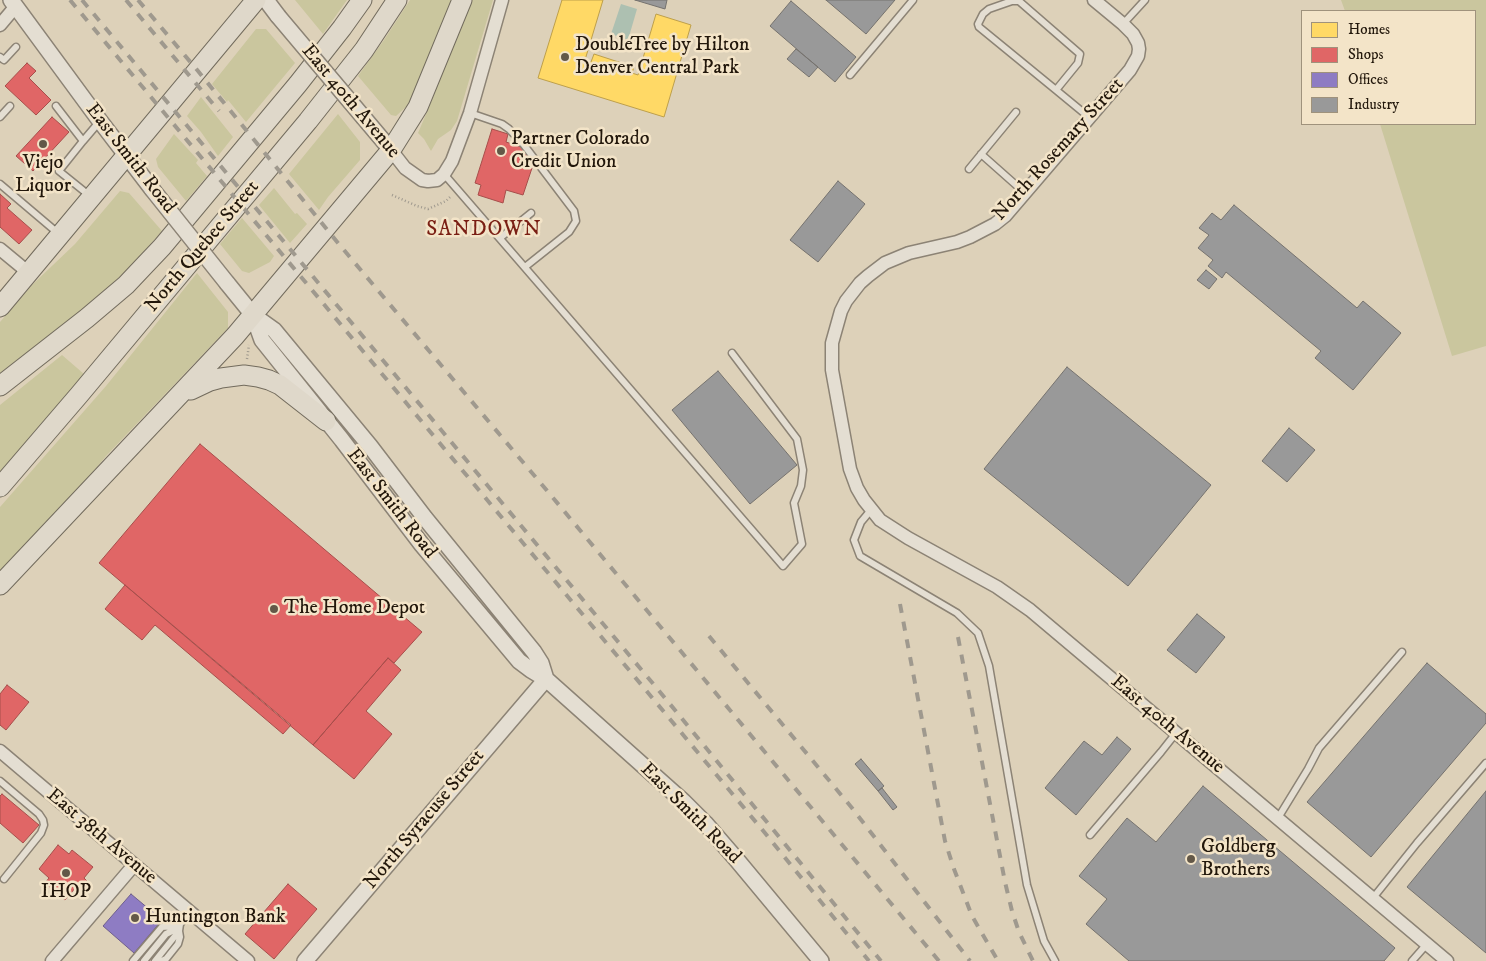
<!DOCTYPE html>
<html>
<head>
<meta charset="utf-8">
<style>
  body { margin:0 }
  #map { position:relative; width:1486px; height:961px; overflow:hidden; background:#ddd1b9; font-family:"IM FELL DW Pica",serif }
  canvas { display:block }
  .legend { position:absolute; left:1301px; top:10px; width:175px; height:115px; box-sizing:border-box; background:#f3e4c8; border:1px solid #9f927c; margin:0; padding:6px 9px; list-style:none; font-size:15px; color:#22170b }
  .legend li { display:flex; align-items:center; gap:10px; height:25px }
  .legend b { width:25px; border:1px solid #9f927c }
</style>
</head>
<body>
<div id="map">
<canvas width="1486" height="961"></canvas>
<ul class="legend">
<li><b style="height:14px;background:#ffd966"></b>Homes</li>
<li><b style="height:14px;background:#e06666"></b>Shops</li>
<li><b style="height:14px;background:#8e7cc3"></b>Offices</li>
<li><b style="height:14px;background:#999"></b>Industry</li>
</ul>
</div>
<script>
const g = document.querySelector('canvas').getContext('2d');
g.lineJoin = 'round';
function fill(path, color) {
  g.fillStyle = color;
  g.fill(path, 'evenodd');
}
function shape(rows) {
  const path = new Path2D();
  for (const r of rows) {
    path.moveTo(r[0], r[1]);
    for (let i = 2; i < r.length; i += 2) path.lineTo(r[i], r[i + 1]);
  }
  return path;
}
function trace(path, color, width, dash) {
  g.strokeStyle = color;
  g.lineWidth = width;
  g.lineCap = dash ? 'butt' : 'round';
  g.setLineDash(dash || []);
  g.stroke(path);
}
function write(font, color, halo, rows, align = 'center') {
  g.font = font + ' "IM FELL DW Pica",serif';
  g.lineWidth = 5;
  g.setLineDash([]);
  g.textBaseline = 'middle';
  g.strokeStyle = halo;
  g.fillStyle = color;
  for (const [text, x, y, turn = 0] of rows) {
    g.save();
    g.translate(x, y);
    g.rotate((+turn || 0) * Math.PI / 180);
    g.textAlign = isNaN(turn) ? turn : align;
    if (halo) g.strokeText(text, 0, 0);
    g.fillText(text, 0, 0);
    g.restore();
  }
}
const green = shape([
  [295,0,347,0,323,34],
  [410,0,451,0,413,97,406,107,396,116,391,115,358,76,384,40],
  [469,0,493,0,457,121,451,130,438,139,431,151,424,139,418,133,432,100],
  [1341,0,1486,0,1486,346,1452,356,1380,124,1475,124,1475,11,1345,11],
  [256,29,266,29,295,63,246,122,228,100,227,102,212,84],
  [201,97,233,137,218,156,201,132,187,116],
  [338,114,360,142,360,160,328,197,319,210,289,174],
  [174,134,198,160,196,163,207,176,186,201,158,167,156,159],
  [274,188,295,214,297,213,307,224,290,243,259,205],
  [120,191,129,193,162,231,133,264,109,287,86,307,0,373,0,322,32,285,75,244],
  [242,218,274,256,270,262,249,273,242,271,220,244],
  [197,273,228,312,228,328,106,456,86,481,0,577,0,507,106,386],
  [62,355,84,374,0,473,0,405]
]);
const water = shape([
  [621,4,637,9,628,40,611,34]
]);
const homes = shape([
  [562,0,603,0,585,60,591,62,594,54,634,67,632,73,638,75,656,14,691,25,664,117,538,78,562,0]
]);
const shops = shape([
  [27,63,36,71,29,78,51,100,36,115,5,86,27,63],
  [52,117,69,132,33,171,16,156,52,117],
  [492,129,508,134,506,142,524,148,534,162,523,195,506,190,503,203,478,195,481,185,475,183,492,129],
  [0,194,11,204,7,208,32,230,19,244,0,227,0,194],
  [200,444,422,632,394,663,388,658,313,745,99,563,200,444],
  [125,585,291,725,283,734,155,625,142,640,105,609,125,585],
  [388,658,401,670,366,711,392,734,354,779,313,745,388,658],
  [7,685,29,702,6,730,0,725,0,694,7,685],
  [2,794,39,825,23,843,0,823,0,796,2,794],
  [58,845,69,854,72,850,93,867,84,878,87,881,80,889,77,886,65,900,45,883,49,878,39,869,58,845],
  [288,884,317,909,274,959,245,934,288,884],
  [155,929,174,946,164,958,144,941,155,929]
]);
const offices = shape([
  [131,894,162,920,134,953,103,926,131,894]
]);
const industry = shape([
  [635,0,667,0,665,9,635,0],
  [826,0,895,0,866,34,826,0],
  [791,1,856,57,835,82,770,26,791,1],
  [796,49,818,67,809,77,787,59,796,49],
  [838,181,865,204,818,262,790,240,838,181],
  [1234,205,1357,308,1363,301,1401,333,1353,390,1315,358,1321,351,1226,272,1222,278,1208,266,1213,260,1198,248,1209,235,1199,228,1212,213,1221,220,1234,205],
  [1206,270,1217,279,1209,289,1197,280,1206,270],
  [1067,367,1211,485,1128,586,984,469,1067,367],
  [718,371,797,465,750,504,672,410,718,371],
  [1289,428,1315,450,1287,482,1262,461,1289,428],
  [1197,614,1225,637,1196,673,1167,650,1197,614],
  [1427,663,1486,714,1486,723,1371,857,1307,802,1427,663],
  [1117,737,1131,749,1076,815,1045,788,1084,741,1102,755,1117,737],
  [861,759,884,786,878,791,855,764,861,759],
  [1203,786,1395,948,1384,961,1129,961,1086,924,1107,899,1079,876,1127,818,1156,842,1203,786],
  [882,788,897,807,893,810,878,791,882,788],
  [1486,791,1486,953,1407,887,1486,791]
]);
const path = shape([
  [392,195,417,206,428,209,446,201,451,196],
  [247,359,249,345]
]);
const service = shape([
  [1123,24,1145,0],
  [0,57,4,60,16,47],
  [850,75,913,0],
  [1056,90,1078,63,1080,54,1019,1,1012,1,989,9,983,14,978,24,979,27,1056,90,1090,118],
  [56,106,83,141,100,121],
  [470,113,502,124,509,129,524,145,574,211,576,221,569,232,525,267],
  [0,117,10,106],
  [83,141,59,171,90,196],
  [981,154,1025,193],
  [969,169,1016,112],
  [444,174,783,566,802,544,794,503,801,486,803,470,797,439,732,353],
  [0,184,59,234],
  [500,238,531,213],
  [871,510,861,522,854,540,860,556,957,613,978,633,989,666,1027,885,1044,941,1055,961],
  [0,781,39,814,43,820,44,825,41,833,4,879],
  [1278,818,1308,769,1319,748,1402,652],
  [1090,835,1161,752,1176,733],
  [1373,898,1417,843,1486,763],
  [133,961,162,927,174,926,180,924,179,931,155,961],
  [144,961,166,934,176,929,190,912],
  [162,961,166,959,178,944,180,937,179,931],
  [1412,961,1427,944]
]);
const minor = shape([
  [1094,0,1123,24,1133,34,1138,43,1139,49,1138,56,1130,70,1005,216,995,224,970,237,957,242,909,253,885,263,868,276,860,283,846,301,841,311,832,343,832,370,850,469,857,488,864,500,880,520,908,538,997,587,1030,610,1447,961],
  [0,25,16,6],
  [391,150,405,168,422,180,428,181,437,180,444,174,452,161,470,113,502,0],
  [0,249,29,273],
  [0,751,248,961],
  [52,961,134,865]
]);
const tertiary = shape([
  [11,0,100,121,152,189],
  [266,0,278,16],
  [364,118,391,150],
  [227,283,253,315,274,330,370,446,425,518,534,652,541,663,546,679],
  [253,315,262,340,342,440,422,545,519,661,531,670,546,679,684,802,705,823,737,860,821,961],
  [305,961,546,679]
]);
const primary = shape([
  [0,307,256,0],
  [0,386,87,318,126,285,143,267,162,247,298,84,342,28,362,0],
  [191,390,210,381,221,378,244,375,258,377,269,380,280,385,326,421],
  [0,487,79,395,308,121,364,50,397,0],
  [0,585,235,336,391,150,418,107,462,0]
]);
const rail = shape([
  [70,0,765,833,869,961],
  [82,0,665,698,881,961],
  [126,0,219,111],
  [138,0,198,71,338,243,549,493,939,961],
  [900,604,945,841,954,869,972,916,998,961],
  [709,636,852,808,970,961],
  [958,637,1005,882,1012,911,1019,932,1033,961]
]);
const tertiaryBridge = shape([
  [278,16,364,118],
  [152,189,227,283]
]);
const markers = [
  [565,57,5,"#635848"],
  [43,144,5,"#635848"],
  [501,151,5,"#635848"],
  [274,609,5,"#635848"],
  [1191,859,5,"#635848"],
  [66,873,5,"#635848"],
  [135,918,5,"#635848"]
];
const poiNames = [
  ["DoubleTree by Hilton",575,46],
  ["Denver Central Park",575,69],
  ["Partner Colorado",511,140],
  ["Credit Union",511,163],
  ["Viejo",43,164,"center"],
  ["Liquor",43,187,"center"],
  ["The Home Depot",284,609],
  ["Goldberg",1201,848],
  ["Brothers",1201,871],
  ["IHOP",66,893,"center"],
  ["Huntington Bank",145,918]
];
const streetNames = [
  ["East 40th Avenue",350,102,50],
  ["North Rosemary Street",1059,150,-48],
  ["East Smith Road",130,159,52],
  ["North Quebec Street",203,247,-50],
  ["East Smith Road",391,504,52],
  ["East 40th Avenue",1167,725,40],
  ["East Smith Road",690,814,45],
  ["North Syracuse Street",425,820,-50],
  ["East 38th Avenue",101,837,40]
];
const neighbourhoodNames = [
  ["SANDOWN",484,231]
];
fill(green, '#cac69e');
fill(water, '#adc0b1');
fill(homes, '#ffd966');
trace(homes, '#bd9f4b', 1);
fill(shops, '#e06666');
trace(shops, '#a74e4b', 1);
fill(offices, '#8e7cc3');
trace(offices, '#6e5e8c', 1);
fill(industry, '#999');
trace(industry, '#75726e', 1);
trace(service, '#8c8375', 9);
trace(minor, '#8c8375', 15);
trace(tertiary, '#8c8375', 18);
trace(primary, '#726b5d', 21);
trace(path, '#9f998e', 2.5, [1, 2.5]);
trace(service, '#e4ded2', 6);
trace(minor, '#e4ded2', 12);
trace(tertiary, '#e4ded2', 15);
trace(primary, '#dfd8ca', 19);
trace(rail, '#9f998e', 4, [9, 9]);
trace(tertiaryBridge, '#8c8375', 18, []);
trace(tertiaryBridge, '#e4ded2', 15);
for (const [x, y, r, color] of markers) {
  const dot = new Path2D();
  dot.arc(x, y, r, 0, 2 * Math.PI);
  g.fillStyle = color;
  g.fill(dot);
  trace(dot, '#f3e4c8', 2);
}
write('20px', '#22170b', '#f3e4c8', poiNames, 'left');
write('20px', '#22170b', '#f3e4c8', streetNames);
g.letterSpacing = '1px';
write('21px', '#7a1f14', '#f3e4c8', neighbourhoodNames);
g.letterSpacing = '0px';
</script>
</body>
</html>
